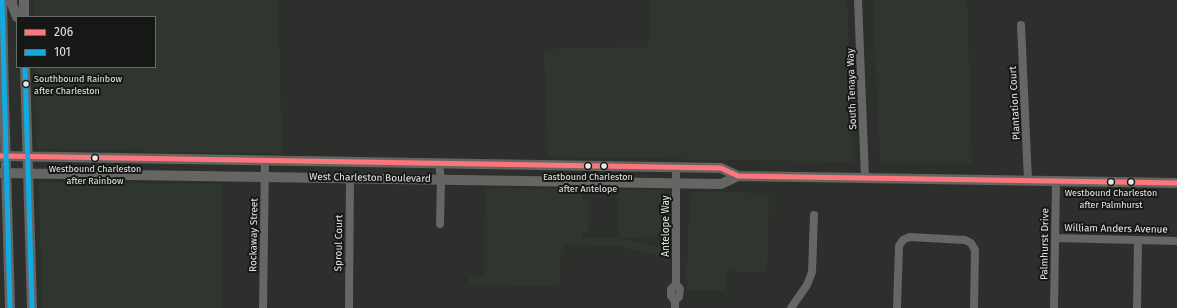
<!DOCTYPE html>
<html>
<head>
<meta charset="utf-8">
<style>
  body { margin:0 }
  #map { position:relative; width:1177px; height:308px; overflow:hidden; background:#2d2f2c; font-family:"Fira Sans",sans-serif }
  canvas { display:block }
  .legend { position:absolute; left:16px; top:16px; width:140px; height:52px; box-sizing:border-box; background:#161815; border:1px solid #686b67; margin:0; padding:5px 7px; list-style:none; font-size:12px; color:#e4e7e3 }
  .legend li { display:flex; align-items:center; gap:8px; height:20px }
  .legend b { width:20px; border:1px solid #686b67 }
</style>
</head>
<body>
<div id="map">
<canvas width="1177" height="308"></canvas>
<ul class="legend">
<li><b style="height:5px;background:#fd767b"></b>206</li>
<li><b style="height:5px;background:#13a9e1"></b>101</li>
</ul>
</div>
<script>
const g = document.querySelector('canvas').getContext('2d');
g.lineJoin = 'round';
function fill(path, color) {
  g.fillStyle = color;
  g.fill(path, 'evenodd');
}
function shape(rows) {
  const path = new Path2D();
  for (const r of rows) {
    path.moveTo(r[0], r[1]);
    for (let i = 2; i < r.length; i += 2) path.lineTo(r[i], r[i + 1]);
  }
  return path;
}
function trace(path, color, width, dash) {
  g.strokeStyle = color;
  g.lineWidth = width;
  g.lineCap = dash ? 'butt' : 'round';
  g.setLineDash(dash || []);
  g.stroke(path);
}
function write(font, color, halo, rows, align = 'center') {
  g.font = font + ' "Fira Sans",sans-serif';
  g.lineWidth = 4;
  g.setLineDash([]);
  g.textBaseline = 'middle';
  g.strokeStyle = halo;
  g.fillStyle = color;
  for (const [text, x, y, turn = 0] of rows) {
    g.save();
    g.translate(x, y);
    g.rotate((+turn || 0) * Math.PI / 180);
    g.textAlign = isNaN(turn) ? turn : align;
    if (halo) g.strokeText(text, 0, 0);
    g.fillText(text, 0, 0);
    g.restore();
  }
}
const built = shape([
  [33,0,278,0,282,154,37,149,35,67,155,67,155,17,34,17],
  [649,0,847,0,853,162,548,157,544,49,647,47,648,40,651,40],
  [873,0,967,0,972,164,880,163],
  [38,182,223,184,223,308,43,308],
  [485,188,583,189,583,199,589,199,588,233,582,233,582,238,617,238,663,248,663,257,618,246,566,245,561,250,559,286,470,285,469,284,469,277,484,277],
  [618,190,665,190,664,237,619,238],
  [695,192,769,193,767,272,725,271,725,291,686,290,690,198,691,194]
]);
const minor = shape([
  [858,0,865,178],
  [1021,25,1028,180],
  [439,164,441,179,440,224],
  [1055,238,1177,241],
  [675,301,679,297,680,289,676,284,676,168],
  [263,308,265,161],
  [349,308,350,178],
  [675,308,675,301,671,296,671,289,676,284],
  [791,308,807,285,812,272,814,215],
  [897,308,899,246,903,240,909,237,965,240,971,243,975,250,974,308],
  [1054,308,1056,181],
  [1137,308,1138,240]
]);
const major = shape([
  [2,0,4,99,10,308],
  [12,0,12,4,17,17],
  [24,0,24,17],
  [25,67,32,308],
  [0,156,721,168,738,176,1177,183],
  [0,173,721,184,738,176]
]);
const bus1 = shape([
  [0,156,721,168,738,176,1177,183]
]);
const bus2 = shape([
  [2,0,10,308],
  [25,67,32,308]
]);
const markers = [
  [26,84,3.5,"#e4e7e3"],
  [95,158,3.5,"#e4e7e3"],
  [588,166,3.5,"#e4e7e3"],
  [604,166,3.5,"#e4e7e3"],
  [1111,182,3.5,"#e4e7e3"],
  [1131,182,3.5,"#e4e7e3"]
];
const busNames = [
  ["Southbound Rainbow",34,79,"left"],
  ["after Charleston",34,91,"left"],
  ["Westbound Charleston",95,169],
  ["after Rainbow",95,181],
  ["Eastbound Charleston",588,177],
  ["after Antelope",588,189],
  ["Westbound Charleston",1111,193],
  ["after Palmhurst",1111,205]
];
const streetNames = [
  ["South Tenaya Way",852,89,-92],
  ["Plantation Court",1015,103,-93],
  ["West Charleston Boulevard",370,178,1],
  ["Antelope Way",666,226,-90],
  ["William Anders Avenue",1116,229,1],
  ["Rockaway Street",254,235,-89],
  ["Sproul Court",339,243,-89],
  ["Palmhurst Drive",1045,244,-89]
];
fill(built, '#2f362d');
trace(minor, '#656665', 8);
trace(major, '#656664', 10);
trace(bus1, '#fd767b', 5);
trace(bus2, '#13a9e1', 5);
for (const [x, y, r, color] of markers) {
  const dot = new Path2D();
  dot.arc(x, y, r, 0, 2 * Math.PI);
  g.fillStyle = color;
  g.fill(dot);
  trace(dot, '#161815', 1.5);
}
write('9px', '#e4e7e3', '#161815', busNames);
write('10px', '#e4e7e3', '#161815', streetNames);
</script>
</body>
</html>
